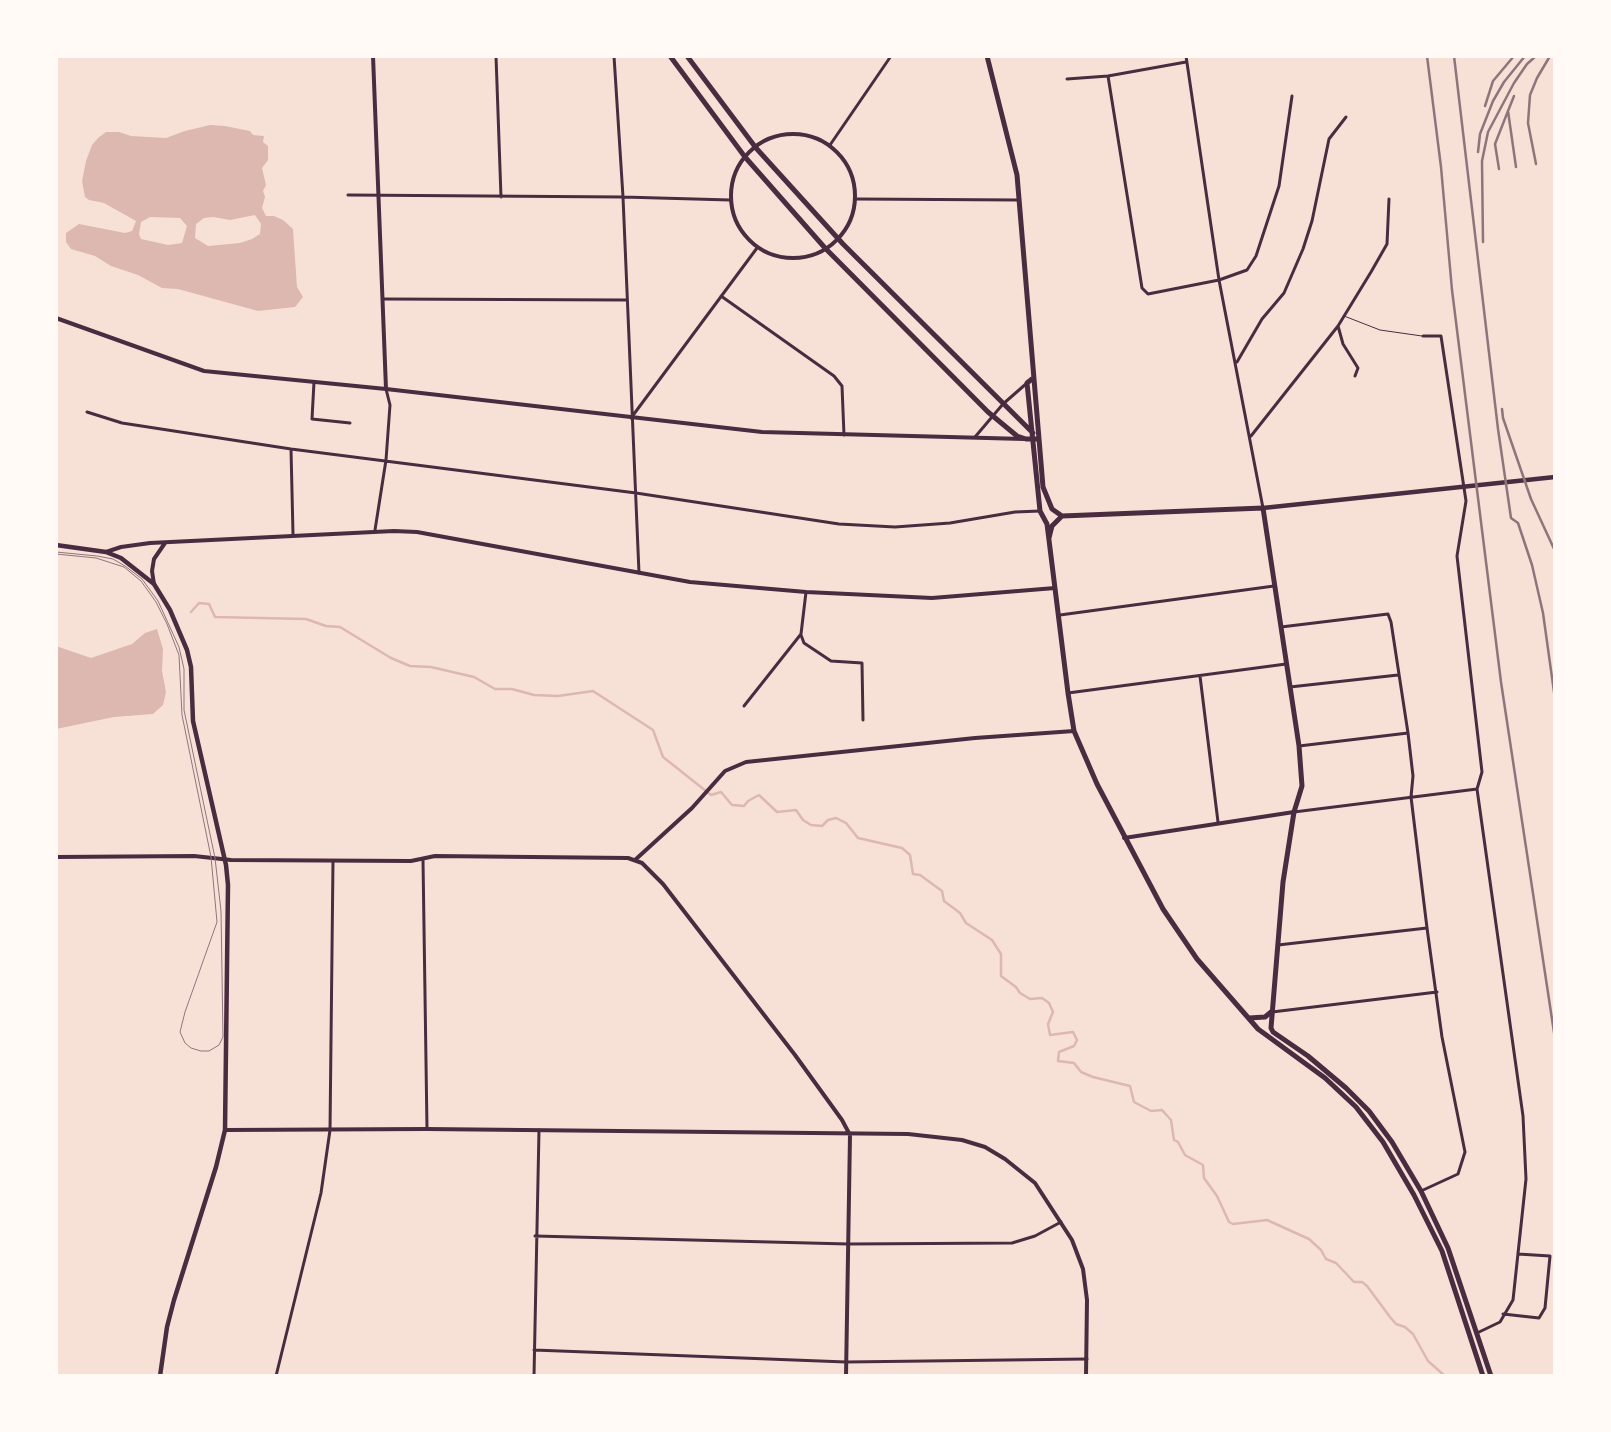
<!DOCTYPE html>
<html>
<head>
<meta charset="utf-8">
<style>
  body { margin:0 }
  #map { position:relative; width:1611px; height:1432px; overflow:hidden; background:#f7e1d7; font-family:Barlow,sans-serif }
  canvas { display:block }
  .frame { position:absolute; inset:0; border:58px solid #fffaf5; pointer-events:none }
</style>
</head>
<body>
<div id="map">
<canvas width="1611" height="1432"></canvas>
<div class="frame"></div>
</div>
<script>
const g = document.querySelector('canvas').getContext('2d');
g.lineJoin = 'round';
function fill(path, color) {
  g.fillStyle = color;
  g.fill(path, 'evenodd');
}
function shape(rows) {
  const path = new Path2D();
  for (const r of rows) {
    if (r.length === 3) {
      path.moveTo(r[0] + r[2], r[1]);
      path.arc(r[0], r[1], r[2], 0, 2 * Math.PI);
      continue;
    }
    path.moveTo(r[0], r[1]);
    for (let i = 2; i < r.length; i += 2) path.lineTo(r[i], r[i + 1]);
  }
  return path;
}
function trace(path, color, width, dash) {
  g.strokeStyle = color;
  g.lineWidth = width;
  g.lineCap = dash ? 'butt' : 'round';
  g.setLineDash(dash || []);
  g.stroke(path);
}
const water = shape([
  [210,125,225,126,250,131,253,135,264,136,263,142,268,146,268,160,262,168,266,185,263,191,265,197,262,208,266,216,274,216,283,220,293,229,297,287,303,297,295,307,258,311,178,289,162,288,138,275,111,266,95,256,71,249,66,242,66,233,79,224,125,233,132,231,136,221,104,203,89,200,85,197,82,181,86,161,92,145,98,138,106,132,119,132,131,136,166,138,185,131],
  [255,215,261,224,260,234,252,239,240,243,208,246,195,238,196,224,204,218,213,217,230,220],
  [150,217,180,218,187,226,182,243,168,245,141,239,139,234,141,222],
  [157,629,163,649,162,671,166,692,163,705,153,714,114,717,56,729,56,646,91,658,132,644,145,633]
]);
const stream = shape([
  [191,612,199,603,209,604,215,617,306,619,326,626,340,627,391,658,410,666,431,667,474,677,495,689,512,689,534,695,558,696,593,691,653,730,663,757,711,795,721,792,732,805,744,806,748,801,759,795,777,812,796,810,803,820,811,825,822,826,828,820,836,818,846,823,858,838,902,848,910,855,913,874,920,875,942,891,944,901,960,913,966,923,992,940,1001,954,1001,976,1016,987,1020,993,1030,999,1042,998,1049,1003,1053,1012,1048,1024,1050,1035,1073,1032,1077,1040,1074,1046,1059,1052,1058,1061,1074,1063,1081,1072,1093,1077,1130,1086,1134,1102,1151,1111,1162,1110,1171,1120,1174,1140,1178,1142,1185,1155,1203,1165,1204,1178,1217,1196,1229,1222,1233,1224,1267,1220,1309,1239,1321,1250,1326,1259,1336,1263,1354,1282,1362,1282,1367,1286,1390,1317,1396,1324,1405,1327,1413,1334,1428,1361,1445,1376]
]);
const service = shape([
  [1344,316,1380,330,1422,336]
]);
const minor = shape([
  [496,56,501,197],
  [614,56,623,197,639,573],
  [1186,56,1219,280,1263,508],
  [1186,62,1108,76,1142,288,1148,294,1219,280,1247,270,1256,256,1279,186,1292,96],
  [1067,79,1108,76],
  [830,145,891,56],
  [348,195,623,197,730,200],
  [856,199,1018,200],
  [721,296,834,376,842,386,844,435],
  [383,299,627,300],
  [1338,326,1343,344,1358,368,1355,376],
  [1423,336,1441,336,1466,501,1457,556,1482,772,1477,789,1523,1116,1526,1179,1513,1300,1500,1322,1477,1333],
  [1237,362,1262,319,1284,293,1303,249,1312,221,1329,139,1346,117],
  [314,382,312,419,350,423],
  [87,412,122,423,291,449,636,493,839,524,895,527,950,523,1015,512,1040,511],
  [631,418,757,248],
  [1251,436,1338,326,1371,272,1387,244,1389,199],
  [975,437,1003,404,1027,383],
  [291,449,293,534],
  [375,530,386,460,390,405,386,389],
  [1060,615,1274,586],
  [1281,627,1388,614,1391,622,1408,733,1413,776,1411,797,1427,928,1442,1037,1465,1152,1458,1174,1421,1191],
  [801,635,804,643,831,661,862,663,863,720],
  [1200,676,1218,822],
  [1290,687,1398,675],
  [1068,693,1286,664],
  [744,706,801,634,806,592],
  [1299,746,1408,733],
  [1294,812,1477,789],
  [423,860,427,1129],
  [1278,945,1427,928],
  [1272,1012,1437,992],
  [535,1236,848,1244,1012,1243,1035,1236,1061,1222],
  [1503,1314,1539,1318,1545,1308,1550,1256,1518,1254],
  [534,1350,846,1362,1087,1359],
  [276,1376,321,1193,330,1130,333,861],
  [534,1376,539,1130]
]);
const tertiary = shape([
  [373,56,386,389],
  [793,196,62],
  [56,318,204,371,386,389,762,432,1024,439],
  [106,552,121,547,150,543,394,531,417,532,690,582,806,592,932,598,1055,588],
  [154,584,152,571,154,559,165,543],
  [1124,838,1294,812],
  [56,857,194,856,231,860,411,861,435,856,628,858,642,863,663,884,795,1055,842,1120,850,1135,846,1376],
  [635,860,692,808,725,771,746,762,975,738,1074,731],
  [225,1130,427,1129,908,1134,962,1140,985,1147,1005,1159,1035,1183,1072,1240,1083,1269,1087,1300,1086,1376]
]);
const secondary = shape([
  [1263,508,1555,477],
  [56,545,106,552,121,558,154,584,170,610,187,650,191,667,193,721,226,865,228,885,225,1130,216,1167,174,1300,167,1327,160,1376]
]);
const primary = shape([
  [670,56,745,157,825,248,988,412,1017,436,1026,439,1037,439],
  [687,56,756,148,843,244,1033,433],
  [987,56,1017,175,1043,487,1052,509,1062,516],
  [1032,379,1027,383,1040,511,1047,524,1068,693,1074,731,1097,784,1163,909,1197,959,1258,1029,1325,1078,1356,1107,1383,1142,1414,1195,1442,1251,1483,1376],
  [1049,538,1052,526,1062,516,1263,508,1299,746,1302,786,1294,812,1283,882,1271,1028,1273,1032,1308,1056,1346,1088,1369,1111,1392,1142,1421,1191,1448,1248,1491,1376],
  [1249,1018,1265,1017,1271,1012]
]);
const tram = shape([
  [56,552,97,556,113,559,125,566,142,579,158,601,179,647,184,669,184,710,215,858,221,911,223,1037,219,1045,209,1051,201,1051,191,1048,185,1043,180,1032,185,1012,217,922,211,857,182,715,179,655,167,624,156,602,141,581,124,567,96,558,56,554]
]);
const rail = shape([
  [1427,56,1441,167,1452,290,1501,682,1555,1039],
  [1454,56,1498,429,1511,518,1518,523,1532,565,1543,613,1555,699],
  [1514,96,1508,111,1516,167],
  [1485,106,1493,81,1514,56],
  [1478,152,1480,134,1493,101,1504,82,1525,56],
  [1536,164,1528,123,1530,95,1537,78,1550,56],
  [1499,169,1495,144,1508,111],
  [1483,242,1482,161,1488,132,1514,83,1527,64,1536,56],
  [1502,409,1503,418,1531,499,1555,551]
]);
fill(water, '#dcb8b0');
trace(stream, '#dcb8b0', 2.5);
trace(service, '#4a2c40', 1);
trace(minor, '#4a2c40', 3);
trace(tertiary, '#4a2c40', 4);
trace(secondary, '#4a2c40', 4.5);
trace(primary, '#4a2c40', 5);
trace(tram, '#8f747c', 1);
trace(rail, '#8f747c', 2.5);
</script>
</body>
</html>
